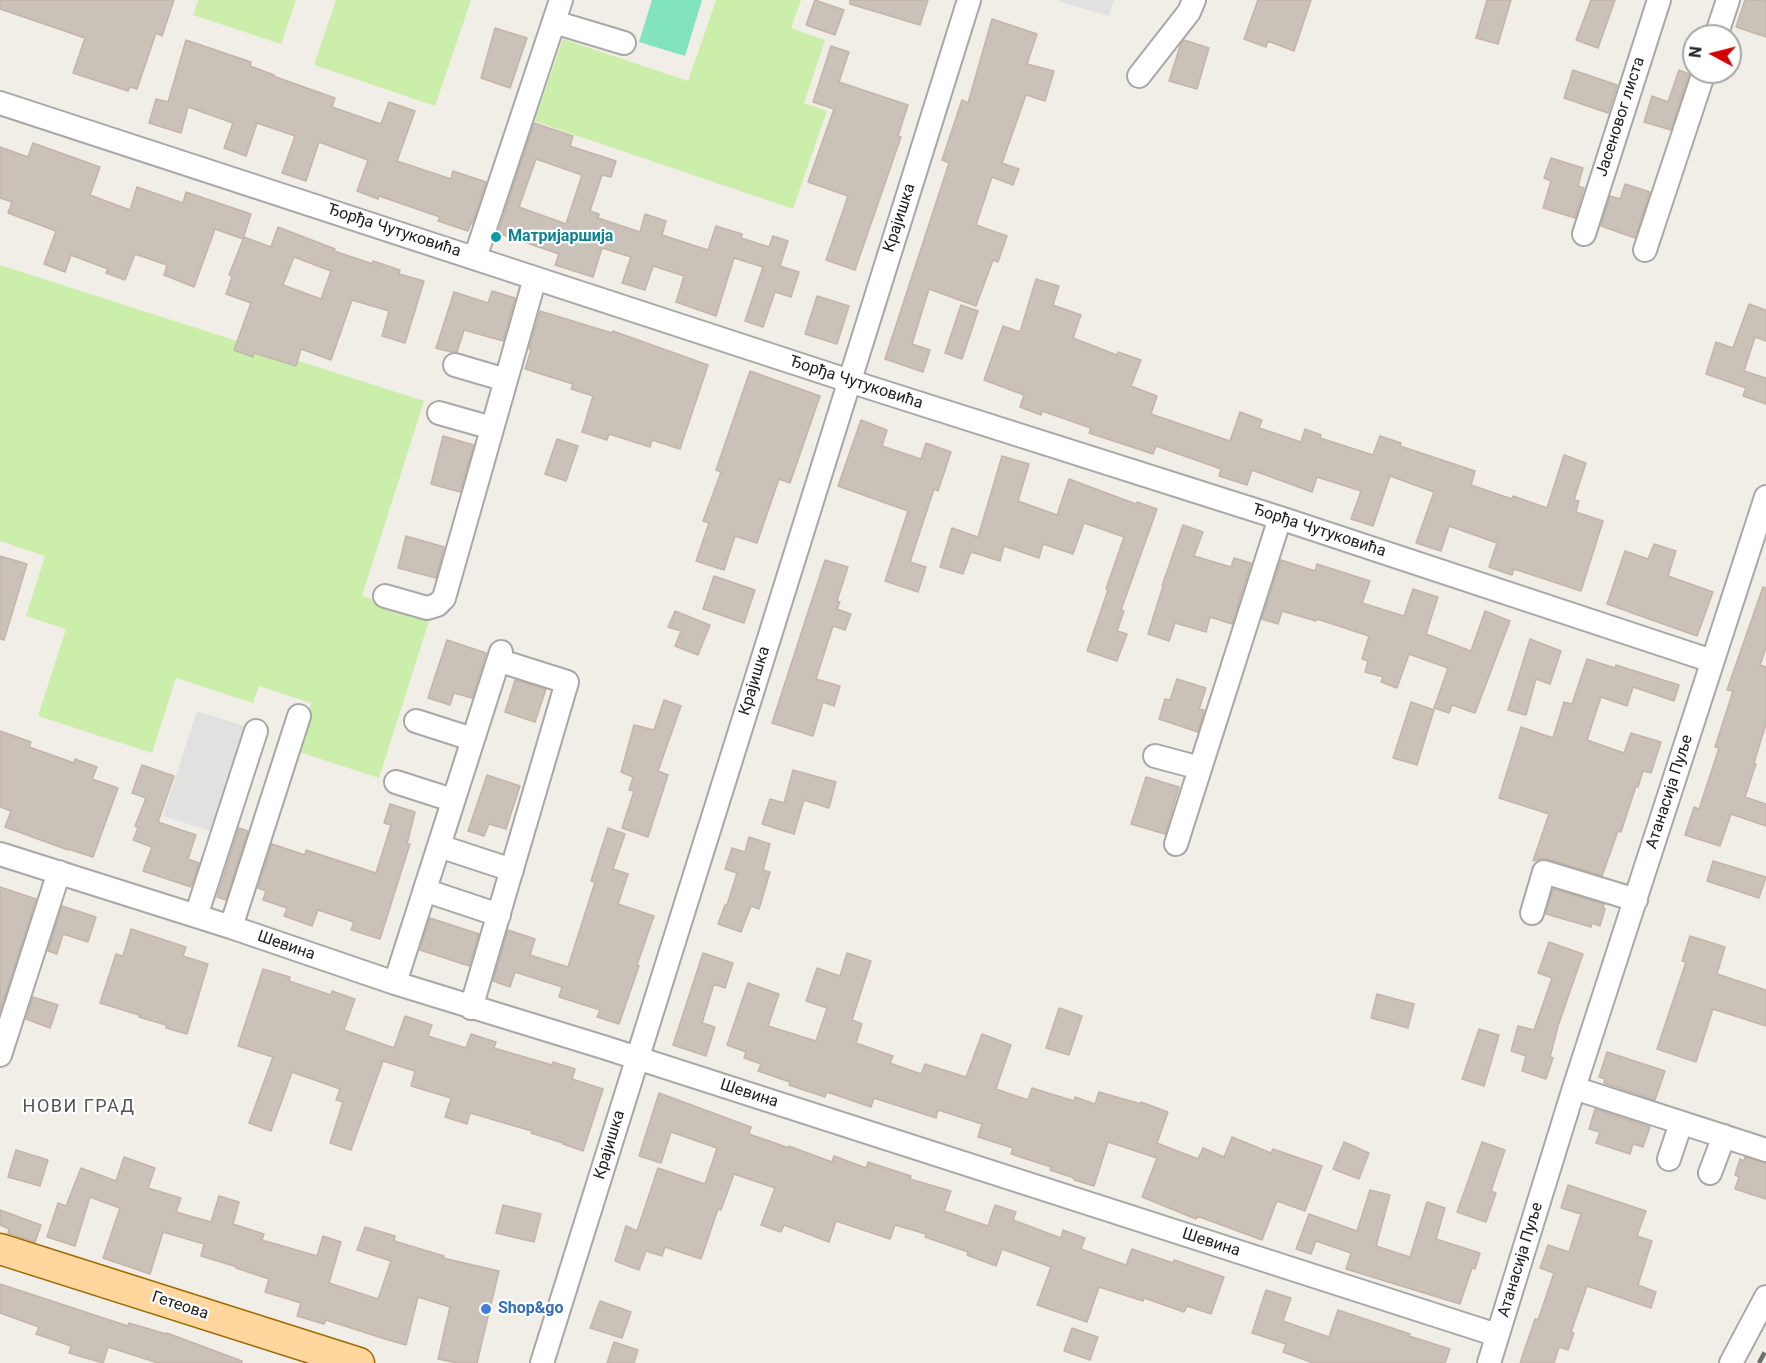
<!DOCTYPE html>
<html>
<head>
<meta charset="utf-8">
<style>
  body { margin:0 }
  #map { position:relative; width:1766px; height:1363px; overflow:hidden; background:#f1eee7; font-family:Roboto,sans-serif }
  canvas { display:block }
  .north { position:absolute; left:1682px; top:24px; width:60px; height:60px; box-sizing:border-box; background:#fff; border:2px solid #a6a6a6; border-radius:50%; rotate:277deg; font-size:16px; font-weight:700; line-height:24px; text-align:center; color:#212121 }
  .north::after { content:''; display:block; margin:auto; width:21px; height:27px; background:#d10200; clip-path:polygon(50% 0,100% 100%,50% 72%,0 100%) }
</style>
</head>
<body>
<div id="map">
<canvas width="1766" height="1363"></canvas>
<div class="north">N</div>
</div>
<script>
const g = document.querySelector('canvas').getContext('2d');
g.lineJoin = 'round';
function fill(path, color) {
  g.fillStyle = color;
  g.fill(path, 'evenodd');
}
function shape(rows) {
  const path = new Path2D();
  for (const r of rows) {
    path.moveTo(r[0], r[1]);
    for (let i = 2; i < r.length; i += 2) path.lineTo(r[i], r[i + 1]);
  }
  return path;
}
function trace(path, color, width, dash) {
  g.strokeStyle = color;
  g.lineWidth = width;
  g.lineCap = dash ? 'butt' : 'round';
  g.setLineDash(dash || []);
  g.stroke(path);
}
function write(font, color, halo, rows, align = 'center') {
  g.font = font + ' Roboto,sans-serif';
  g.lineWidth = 4.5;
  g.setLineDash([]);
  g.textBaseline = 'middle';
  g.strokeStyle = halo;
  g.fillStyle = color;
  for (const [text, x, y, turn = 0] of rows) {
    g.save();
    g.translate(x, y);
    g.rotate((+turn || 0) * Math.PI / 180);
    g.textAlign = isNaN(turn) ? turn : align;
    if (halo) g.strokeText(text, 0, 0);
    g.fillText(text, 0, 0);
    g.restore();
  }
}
const grass = shape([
  [198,0,296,0,281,44,193,15],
  [336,0,471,0,435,106,314,65],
  [716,0,801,0,791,28,825,40,804,103,827,111,793,209,534,121,563,39,688,81],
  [0,265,424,401,362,596,430,618,379,778,296,751,311,703,259,686,253,703,176,678,152,753,38,716,66,629,26,616,45,556,0,541]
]);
const pitch = shape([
  [652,0,702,0,685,56,639,42]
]);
const parking = shape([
  [1061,0,1114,0,1109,16,1060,2],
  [197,711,247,727,213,832,163,816]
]);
const building = shape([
  [0,0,174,0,162,36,156,33,137,89,130,87,128,91,73,73,85,38,0,9,0,0],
  [815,0,844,10,835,35,806,25,815,0],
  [850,0,928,0,920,25,850,4,850,0],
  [1258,0,1311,0,1294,51,1268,41,1266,47,1244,39,1258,0],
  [1487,0,1511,0,1498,44,1476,38,1487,0],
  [1591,0,1615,0,1598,48,1576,40,1591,0],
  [1745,0,1766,0,1766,37,1736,27,1745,0],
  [992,19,1037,34,1027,64,1054,71,1045,101,1026,95,1002,163,1019,169,1013,185,992,177,976,225,1007,236,998,262,993,260,976,306,929,289,912,344,930,350,923,372,885,359,949,163,942,160,962,100,968,103,992,19],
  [495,28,527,38,510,88,481,78,495,28],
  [186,40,251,62,250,66,274,75,273,76,335,98,332,107,381,124,389,102,415,111,397,161,451,179,453,171,486,182,472,224,471,223,468,231,438,221,440,217,379,196,378,199,357,191,368,160,319,142,306,181,282,173,295,136,257,123,246,156,224,148,233,123,188,107,181,133,149,123,156,99,168,102,186,40],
  [1184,40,1209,48,1197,89,1169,81,1180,46,1184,40],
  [831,46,849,52,839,82,908,105,898,136,901,137,855,270,826,260,848,196,808,182,834,109,813,102,831,46],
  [1573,70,1617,85,1608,113,1564,98,1573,70],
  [1679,70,1689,74,1671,130,1644,122,1652,96,1668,102,1679,70],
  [534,123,573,136,570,146,616,161,611,177,602,175,590,211,599,214,598,218,640,232,645,214,666,221,662,235,708,250,716,226,742,234,741,238,769,247,773,236,788,241,780,266,799,272,791,297,775,292,763,327,745,321,763,267,734,258,716,316,676,302,684,276,653,266,645,290,622,283,631,257,602,248,593,277,555,265,559,254,498,233,534,123],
  [536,159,582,175,566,224,519,207,536,159],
  [33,143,100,167,90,195,130,210,137,187,183,203,186,192,251,214,243,239,215,229,194,287,164,275,167,265,135,254,125,280,106,273,108,269,71,255,65,272,44,264,56,231,8,213,12,202,0,198,0,147,28,157,33,143],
  [1551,158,1583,168,1578,186,1584,188,1575,218,1543,208,1551,181,1544,178,1551,158],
  [1625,184,1650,192,1635,238,1601,226,1610,196,1620,199,1625,184],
  [278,227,335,249,334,251,373,264,373,261,400,270,399,274,424,281,405,343,382,336,389,311,352,300,331,360,301,349,296,366,254,353,253,357,234,350,251,303,226,294,232,277,229,275,244,237,271,247,278,227],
  [294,257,331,271,321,299,283,285,294,257],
  [1036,279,1059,286,1053,305,1081,315,1073,338,1117,355,1118,352,1141,360,1131,386,1157,396,1151,414,1230,441,1240,412,1262,420,1259,428,1301,442,1305,429,1321,435,1320,438,1373,455,1380,436,1401,443,1400,446,1475,471,1471,485,1512,499,1513,496,1547,508,1564,455,1586,463,1574,500,1579,501,1576,512,1603,521,1581,591,1514,569,1512,575,1489,567,1497,543,1449,526,1441,551,1416,543,1434,492,1390,476,1373,526,1351,519,1361,491,1317,477,1312,492,1252,470,1247,485,1219,476,1221,469,1156,446,1153,454,1089,433,1091,428,1042,411,1041,415,1020,407,1024,395,984,380,1003,326,1020,332,1036,279],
  [492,291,515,298,503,341,464,330,457,352,451,352,436,348,454,292,488,303,492,291],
  [817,296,849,306,837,344,805,334,817,296],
  [1749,304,1766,310,1766,341,1755,337,1744,371,1766,378,1766,404,1743,396,1746,388,1706,374,1716,342,1733,348,1749,304],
  [961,305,978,311,962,359,945,353,961,305],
  [540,311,612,333,613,331,708,365,680,449,652,440,650,447,609,434,607,440,582,432,593,396,571,389,573,384,525,369,531,350,529,349,540,311],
  [750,371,820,396,790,483,779,479,757,543,735,536,724,570,696,561,709,523,703,521,721,472,716,470,750,371],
  [861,420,887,430,882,446,921,459,926,443,951,452,938,491,934,489,910,562,926,567,918,592,885,581,908,511,838,486,861,420],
  [443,436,474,445,460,492,431,484,443,436],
  [557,439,578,446,566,481,545,474,557,439],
  [1002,456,1029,464,1018,501,1057,515,1069,479,1136,504,1137,502,1157,509,1121,610,1124,611,1117,631,1127,634,1117,661,1087,651,1108,590,1106,589,1124,537,1084,523,1073,554,1043,544,1039,558,1004,546,1000,561,971,552,963,574,940,567,952,528,978,537,1002,456],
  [1183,525,1203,532,1194,556,1231,567,1234,558,1251,563,1232,624,1210,617,1206,632,1175,623,1169,641,1148,634,1163,586,1162,586,1183,525],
  [406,536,444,547,436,578,398,568,406,536],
  [1654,544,1676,551,1668,576,1713,592,1697,636,1607,604,1625,551,1648,559,1654,544],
  [0,556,27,564,4,640,0,639,0,556],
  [825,560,848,567,837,601,840,602,837,609,851,614,845,630,833,626,816,679,840,686,834,706,823,702,813,736,772,723,825,560],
  [1281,560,1315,571,1317,564,1370,581,1362,603,1404,616,1413,589,1438,597,1426,634,1471,651,1485,611,1510,621,1475,713,1452,705,1449,713,1434,708,1448,668,1409,654,1397,688,1381,682,1383,677,1365,672,1368,661,1362,659,1369,636,1317,619,1316,621,1282,611,1278,624,1262,619,1281,560],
  [714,576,755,590,744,623,703,609,714,576],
  [1763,587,1766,588,1766,648,1760,665,1766,667,1766,724,1754,763,1756,764,1745,797,1766,804,1766,826,1731,814,1720,846,1685,835,1694,807,1699,809,1719,748,1715,747,1733,691,1727,690,1763,587],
  [675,611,710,625,698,655,675,646,681,631,668,627,675,611],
  [1530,639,1561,651,1550,684,1536,679,1526,715,1508,710,1530,639],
  [447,640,486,653,472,698,454,693,450,705,428,698,447,640],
  [1587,659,1615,668,1616,665,1679,685,1674,701,1633,687,1627,706,1601,697,1587,740,1624,753,1631,733,1661,742,1651,773,1643,771,1638,787,1636,786,1621,832,1618,831,1602,876,1548,859,1541,859,1533,861,1549,814,1499,798,1521,727,1553,738,1564,702,1572,704,1587,659],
  [1177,679,1206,688,1199,709,1204,710,1198,732,1159,719,1165,699,1170,700,1177,679],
  [515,680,546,689,535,722,505,712,515,680],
  [664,700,681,706,658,771,668,775,648,837,622,828,634,791,629,790,633,777,621,772,634,725,654,730,664,700],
  [1411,702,1434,710,1417,765,1393,758,1411,702],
  [0,731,31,742,29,747,74,763,75,759,97,767,92,779,118,788,93,857,68,849,68,850,5,827,11,811,0,807,0,731],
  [142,765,174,776,158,822,196,835,188,859,199,863,191,887,143,871,152,847,133,840,138,828,135,826,146,798,132,793,142,765],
  [793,770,836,782,829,808,804,800,794,834,762,824,770,799,784,803,793,770],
  [487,775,520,786,506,829,489,824,484,836,468,831,487,775],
  [1146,777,1179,787,1165,834,1131,824,1146,777],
  [390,804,415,812,407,844,410,844,380,939,351,930,354,922,318,910,312,926,284,916,287,908,263,900,266,891,258,888,272,844,305,855,306,850,376,873,391,825,384,823,390,804],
  [239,828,248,831,226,900,217,897,239,828],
  [608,828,625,834,613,869,628,874,618,904,654,916,637,965,639,966,619,1024,597,1017,600,1010,559,997,562,987,515,972,510,987,493,981,508,930,535,939,530,955,568,967,595,882,591,881,608,828],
  [749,837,770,844,763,870,770,872,759,909,751,906,741,932,718,924,725,905,727,905,737,873,725,869,732,848,745,852,749,837],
  [1713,861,1766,877,1759,898,1707,881,1713,861],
  [0,887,36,899,0,1011,0,887],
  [1553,889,1604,904,1603,908,1605,909,1600,926,1592,923,1591,927,1546,914,1553,889],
  [62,906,96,917,88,942,63,934,57,954,48,951,62,906],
  [430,918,479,934,469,966,420,950,430,918],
  [131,929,186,947,183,956,208,964,187,1034,166,1028,166,1025,139,1017,139,1015,100,1003,116,954,123,956,131,929],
  [1690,936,1725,947,1717,974,1766,990,1766,1026,1713,1009,1696,1062,1657,1049,1686,962,1682,961,1690,936],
  [1549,942,1583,954,1558,1026,1550,1057,1553,1058,1546,1079,1522,1071,1526,1056,1511,1051,1518,1026,1534,1030,1552,978,1538,973,1549,942],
  [703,953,733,963,725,988,714,984,702,1023,715,1027,706,1056,673,1045,703,953],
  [847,953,871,961,852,1020,862,1024,856,1043,893,1056,890,1063,921,1074,925,1064,966,1077,982,1034,1011,1045,996,1089,1028,1100,1032,1088,1074,1101,1075,1097,1095,1104,1099,1092,1141,1104,1141,1102,1168,1112,1157,1143,1198,1159,1203,1148,1224,1157,1232,1137,1271,1153,1273,1149,1322,1166,1305,1211,1277,1201,1262,1240,1197,1216,1196,1219,1142,1197,1157,1158,1108,1142,1094,1186,1074,1180,1074,1178,1050,1170,1051,1167,1011,1154,1013,1148,978,1137,982,1124,938,1110,936,1118,874,1098,871,1107,827,1092,825,1097,789,1085,790,1082,758,1071,761,1064,744,1058,746,1052,727,1045,748,983,779,994,768,1026,816,1041,827,1008,806,1001,817,968,840,976,847,953],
  [263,969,290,977,289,981,331,995,332,991,355,999,344,1030,394,1048,405,1016,432,1025,428,1036,466,1048,471,1034,496,1042,494,1048,552,1065,553,1062,575,1069,572,1079,603,1089,583,1151,563,1144,563,1143,531,1133,532,1131,470,1113,467,1124,445,1117,451,1098,411,1086,415,1071,383,1061,351,1150,330,1143,343,1102,336,1100,340,1089,292,1072,271,1131,249,1123,273,1057,238,1046,263,969],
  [1377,994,1414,1004,1408,1028,1371,1018,1377,994],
  [33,997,58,1005,50,1028,26,1019,33,997],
  [1059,1008,1082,1016,1069,1055,1046,1048,1059,1008],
  [1479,1029,1499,1035,1484,1086,1462,1079,1479,1029],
  [1607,1052,1665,1071,1655,1100,1604,1083,1605,1079,1599,1077,1607,1052],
  [659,1093,751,1127,749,1134,789,1148,789,1146,832,1162,834,1156,866,1168,868,1162,911,1176,910,1179,951,1191,944,1211,988,1226,995,1205,1016,1212,1013,1220,1061,1238,1063,1230,1085,1238,1081,1249,1126,1265,1132,1249,1173,1263,1174,1260,1224,1277,1211,1314,1187,1306,1184,1312,1144,1298,1143,1301,1099,1287,1087,1322,1037,1305,1051,1267,1002,1249,996,1266,967,1255,968,1252,925,1237,926,1234,895,1225,890,1239,836,1221,829,1242,784,1225,781,1232,761,1225,775,1188,734,1174,721,1210,718,1209,701,1259,665,1247,662,1256,646,1251,639,1270,615,1261,626,1226,637,1231,658,1168,705,1184,717,1148,671,1132,661,1163,639,1156,659,1093],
  [1595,1109,1650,1127,1643,1147,1633,1144,1630,1154,1596,1143,1600,1132,1589,1129,1595,1109],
  [1344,1142,1369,1153,1359,1179,1333,1169,1344,1142],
  [1482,1142,1505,1150,1491,1191,1496,1193,1486,1222,1457,1212,1482,1142],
  [16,1150,48,1160,40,1186,8,1177,16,1150],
  [124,1157,155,1168,148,1188,181,1198,176,1212,211,1222,219,1196,239,1202,233,1224,264,1234,262,1240,317,1256,323,1236,341,1242,329,1283,378,1299,391,1261,357,1250,365,1227,395,1236,394,1241,444,1256,443,1258,499,1271,477,1363,457,1363,438,1359,450,1307,418,1297,406,1345,385,1339,326,1320,324,1324,297,1316,301,1303,265,1292,269,1279,236,1268,237,1267,201,1256,204,1244,163,1232,150,1274,103,1258,120,1208,90,1197,75,1246,47,1237,58,1203,66,1206,81,1168,116,1181,124,1157],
  [1745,1157,1766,1163,1766,1199,1735,1189,1739,1177,1735,1175,1740,1159,1744,1161,1745,1157],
  [1568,1185,1646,1211,1637,1236,1652,1241,1638,1285,1656,1292,1651,1308,1587,1286,1571,1332,1574,1333,1568,1350,1559,1347,1554,1363,1520,1363,1535,1319,1538,1320,1554,1273,1540,1268,1548,1245,1569,1252,1581,1214,1561,1208,1568,1185],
  [1370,1190,1390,1195,1376,1246,1410,1257,1427,1202,1445,1208,1436,1239,1480,1253,1475,1269,1472,1268,1460,1304,1346,1269,1351,1253,1316,1241,1311,1254,1296,1249,1309,1214,1357,1231,1370,1190],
  [503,1205,541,1214,534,1242,496,1233,503,1205],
  [0,1210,41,1225,35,1242,8,1233,9,1229,0,1225,0,1210],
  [0,1284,128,1326,129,1323,166,1334,167,1333,242,1361,242,1363,158,1363,108,1347,103,1363,69,1353,71,1346,36,1334,39,1327,0,1313,0,1284],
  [1266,1290,1291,1298,1283,1321,1329,1337,1338,1310,1410,1334,1409,1336,1450,1349,1445,1363,1313,1363,1283,1352,1286,1344,1252,1333,1266,1290],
  [600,1301,631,1312,622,1338,590,1328,600,1301],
  [1072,1328,1098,1337,1090,1360,1064,1351,1072,1328],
  [614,1342,638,1350,634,1363,607,1363,614,1342]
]);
const minor = shape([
  [554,22,624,43],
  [1716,36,1728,0],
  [1139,76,1189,12,1194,0],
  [0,103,871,388,1280,518,1712,661],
  [1584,234,1659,0],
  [1645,250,1704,72],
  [475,258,561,0],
  [455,365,506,380],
  [439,413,492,428],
  [385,596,427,608,437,605,444,598,535,278],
  [416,721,472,739],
  [1155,756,1200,768],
  [396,782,452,800],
  [1176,844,1280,518],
  [448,849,512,870],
  [0,854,231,927,395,983,603,1047,1497,1335],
  [436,894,499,915],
  [1532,913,1544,872,1636,900],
  [196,916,256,731],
  [231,927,299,716],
  [395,983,501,652],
  [471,1008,567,682,510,664],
  [0,1055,59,872],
  [1574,1088,1766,1150],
  [1669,1159,1681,1123],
  [1710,1173,1724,1136],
  [542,1363,969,0],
  [1489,1363,1574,1088,1766,497],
  [1731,1363,1766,1297]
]);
const major = shape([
  [0,1249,359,1363]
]);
const rail = shape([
  [1759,1363,1766,1350]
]);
const markers = [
  [496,237,6,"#0f9aa8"],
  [486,1309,6,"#3f7fe0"]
];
const streetNames = [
  ["Јасеновог листа",1621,117,-72],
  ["Крајишка",900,218,-72],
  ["Ђорђа Чутуковића",394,231,18],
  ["Ђорђа Чутуковића",856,383,18],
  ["Ђорђа Чутуковића",1319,531,18],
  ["Крајишка",755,681,-73],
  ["Атанасија Пуље",1670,792,-72],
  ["Шевина",286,946,19],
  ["Шевина",749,1094,18],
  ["Крајишка",610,1145,-73],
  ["Шевина",1211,1243,18],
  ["Атанасија Пуље",1521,1260,-73],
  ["Гетеова",180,1306,18]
];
const cultureNames = [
  ["Матријаршија",508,237]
];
const shopNames = [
  ["Shop&go",498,1309]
];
const neighbourhoodNames = [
  ["НОВИ ГРАД",79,1107]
];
fill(grass, '#cbeeaa');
fill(pitch, '#81e4bf');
fill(parking, '#e1e1e1');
fill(building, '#cac1b9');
trace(building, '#c4b5a8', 1.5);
trace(minor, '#a8a8a8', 26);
trace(major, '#9d6a00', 33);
trace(minor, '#fff', 22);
trace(major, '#ffd69e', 30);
trace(rail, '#6f6f6f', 4.5, [12, 12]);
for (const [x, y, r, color] of markers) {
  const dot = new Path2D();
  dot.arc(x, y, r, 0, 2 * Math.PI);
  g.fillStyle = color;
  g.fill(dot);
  trace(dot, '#fff', 2);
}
write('16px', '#212121', '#fff', streetNames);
write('bold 16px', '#0d838f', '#fff', cultureNames, 'left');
write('bold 16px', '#366cbe', '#fff', shopNames, 'left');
g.letterSpacing = '1.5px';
write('18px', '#545454', '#fff', neighbourhoodNames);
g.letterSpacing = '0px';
</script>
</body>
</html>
